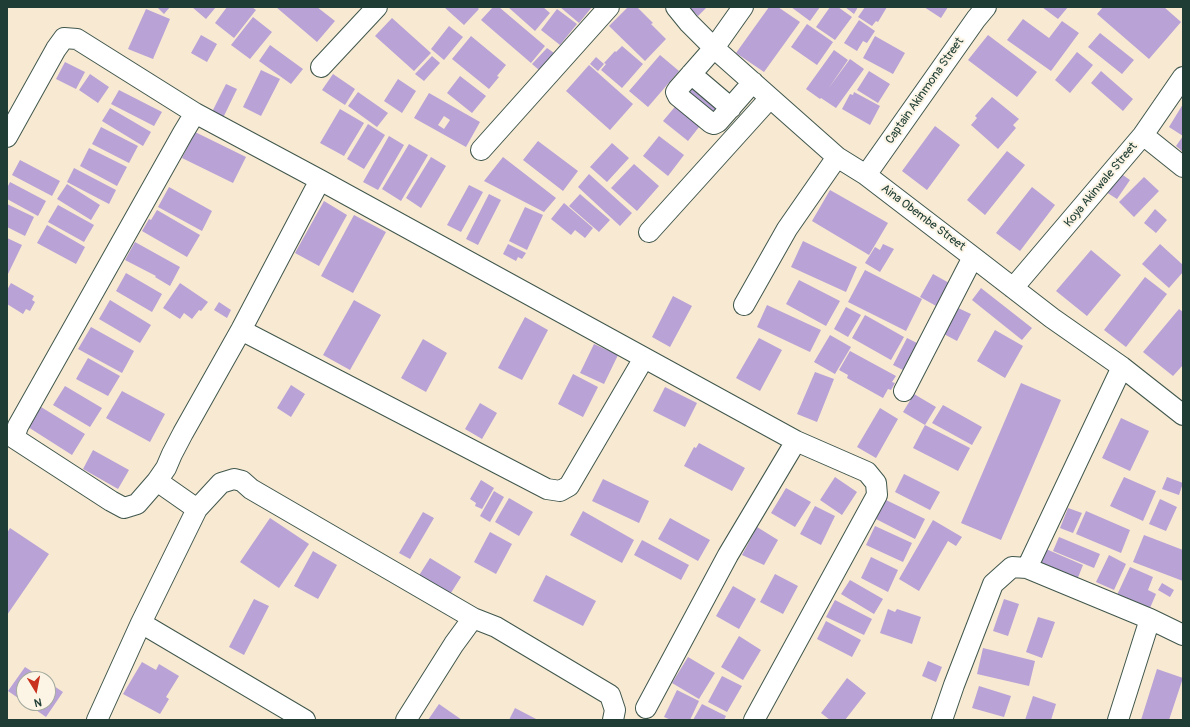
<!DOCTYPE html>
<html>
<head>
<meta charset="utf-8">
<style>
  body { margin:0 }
  #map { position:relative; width:1190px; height:727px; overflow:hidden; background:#f8e9d3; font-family:Pangolin,sans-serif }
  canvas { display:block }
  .frame { position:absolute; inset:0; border:8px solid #1f3d34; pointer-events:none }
  .north { position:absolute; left:16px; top:671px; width:40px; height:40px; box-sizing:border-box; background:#fcf5e5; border:1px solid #a4ab9e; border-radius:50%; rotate:170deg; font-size:11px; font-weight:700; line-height:16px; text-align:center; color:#1f3d34 }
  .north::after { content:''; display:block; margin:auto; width:14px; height:18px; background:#c8321e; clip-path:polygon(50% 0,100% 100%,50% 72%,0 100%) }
</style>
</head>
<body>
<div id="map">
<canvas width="1190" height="727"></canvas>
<div class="frame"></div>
<div class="north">N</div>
</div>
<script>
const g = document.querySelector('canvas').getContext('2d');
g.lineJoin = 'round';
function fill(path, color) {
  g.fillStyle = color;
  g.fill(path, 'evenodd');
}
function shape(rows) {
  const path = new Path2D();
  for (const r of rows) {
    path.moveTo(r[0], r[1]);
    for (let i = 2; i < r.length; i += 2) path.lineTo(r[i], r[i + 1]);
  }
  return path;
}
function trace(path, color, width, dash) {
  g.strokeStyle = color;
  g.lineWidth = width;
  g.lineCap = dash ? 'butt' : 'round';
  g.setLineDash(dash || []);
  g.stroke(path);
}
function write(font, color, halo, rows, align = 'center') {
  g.font = font + ' Pangolin,sans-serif';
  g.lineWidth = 4;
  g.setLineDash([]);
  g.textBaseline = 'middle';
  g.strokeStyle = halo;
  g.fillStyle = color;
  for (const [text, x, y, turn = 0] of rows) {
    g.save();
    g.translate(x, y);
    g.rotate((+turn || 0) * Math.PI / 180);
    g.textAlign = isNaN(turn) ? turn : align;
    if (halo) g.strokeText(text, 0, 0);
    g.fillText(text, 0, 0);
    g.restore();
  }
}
const building = shape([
  [157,7,170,7,164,14],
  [192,7,216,7,206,19],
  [227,7,252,7,256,10,234,38,215,23],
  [276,7,317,7,335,21,317,42],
  [444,7,477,7,479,9,464,25],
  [493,7,499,7,545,46,531,63,481,20],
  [508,7,543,7,550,13,535,31],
  [560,7,592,7,579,23],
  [628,7,637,7,653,23,651,24,666,39,645,61,609,26],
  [689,7,707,7,698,16],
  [769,7,778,7,800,22,764,72,736,53],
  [791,7,820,7,810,21],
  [830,7,838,7,852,17,835,40,816,27],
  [845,7,858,7,854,14],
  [865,7,887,7,878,22,876,21,872,26,858,17],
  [924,7,948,7,941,18],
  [1042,7,1068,7,1058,19],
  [1103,7,1164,7,1181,22,1149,59,1097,14],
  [146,9,170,19,153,59,128,49],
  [557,9,577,24,560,45,541,30],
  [253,17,272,32,250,59,231,45],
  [392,18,431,53,414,71,375,36],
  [1023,19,1049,38,1062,21,1079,33,1051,71,1007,40],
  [859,20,875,31,867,43,863,41,857,51,844,43],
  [807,24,833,42,817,65,791,47],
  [449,26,463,37,444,60,431,49],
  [1100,33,1134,60,1122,74,1088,47],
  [201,35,217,44,207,62,191,53],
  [988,35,1037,72,1017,97,968,60],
  [471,36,506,65,497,76,499,77,489,89,452,59],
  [875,36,905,53,893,74,863,58],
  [270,45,303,69,291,84,259,61],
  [622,46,643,64,622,88,601,70,606,64,604,63,615,51,616,52],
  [547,48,554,53,539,70,532,64],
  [834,50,848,60,828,89,850,59,864,69,836,108,821,98,820,99,806,89],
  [1077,52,1093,65,1070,93,1055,80],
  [660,55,679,71,648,107,629,91],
  [432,56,440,63,424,81,415,74],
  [596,57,604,64,598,71,590,64],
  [65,62,85,72,76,89,56,79],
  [589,65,633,104,610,130,566,91],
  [261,70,280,79,261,116,243,107],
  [869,71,890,84,878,103,857,90],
  [1101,71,1133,99,1123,111,1091,83],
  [90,74,109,87,98,103,79,90],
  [333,74,355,89,345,105,322,90],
  [460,76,486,96,472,113,447,93],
  [398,79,416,91,402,113,384,101],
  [693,80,723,104,713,117,683,93],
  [226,84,237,89,223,118,212,112],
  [119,90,162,112,154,126,111,104],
  [358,92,388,113,377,127,348,106],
  [854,92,880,106,870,125,842,109,850,94,853,95],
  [429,93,480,122,466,147,414,118],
  [444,116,450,120,444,129,438,125],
  [992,97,1019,119,1013,125,1016,128,998,149,971,125,977,118,975,116],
  [679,102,703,122,688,141,663,121],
  [1183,104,1183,152,1176,146,1183,136,1169,127],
  [110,108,151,132,143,146,102,121],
  [340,109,364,123,344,156,320,143],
  [368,124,385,135,364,169,347,159],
  [935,126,960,145,927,190,902,171],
  [101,127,138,146,129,163,92,144],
  [195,132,246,157,233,183,182,158],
  [389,136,404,145,378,190,363,182],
  [659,136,684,155,668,176,643,156],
  [538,141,578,171,563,191,523,160],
  [612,143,629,158,607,182,590,167],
  [409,144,428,155,401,201,382,189],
  [89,148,127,167,117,186,80,166],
  [1007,151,1025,165,985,215,967,200],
  [431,157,446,166,421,208,406,198],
  [503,157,556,198,544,212,484,181],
  [20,160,60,181,52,196,12,175],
  [634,164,659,186,637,211,611,188],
  [74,168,116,190,109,204,67,182],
  [1120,173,1130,180,1117,199,1106,192],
  [589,174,632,213,620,226,578,187],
  [1144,177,1159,191,1134,217,1119,202],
  [10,182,46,201,38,216,7,199,7,188],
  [67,184,100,205,91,220,57,199],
  [469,185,483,192,461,232,447,225],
  [169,187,212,211,202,231,158,207],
  [1032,187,1055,205,1020,251,996,233],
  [830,190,888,223,869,255,812,221],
  [489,194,501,200,478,245,466,239],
  [580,194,610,220,599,232,569,206],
  [324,201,347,215,319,266,295,253],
  [564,203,593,228,585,238,575,230,571,235,551,219],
  [7,204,34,217,25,236,7,227],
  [58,205,94,225,84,242,48,222],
  [525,207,543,215,527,250,509,241],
  [1155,209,1167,220,1156,233,1144,223],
  [157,210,200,235,187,257,142,231,149,219,151,220],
  [354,215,386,232,353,293,321,276],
  [47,225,85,247,76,264,37,243],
  [7,238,22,245,7,276],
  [803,241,857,267,846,292,791,267],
  [135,242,180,267,170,286,155,277,156,276,125,260],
  [508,244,526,253,522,259,518,257,516,261,503,254],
  [883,244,894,249,880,272,865,263,875,247,880,250],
  [1160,244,1183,265,1183,272,1169,288,1142,264],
  [1091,250,1121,275,1087,316,1056,291],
  [865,270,922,299,906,331,848,302],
  [126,273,162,294,152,312,116,291],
  [933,274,951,284,938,307,920,297],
  [1145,277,1167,294,1126,347,1104,330],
  [799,280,840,301,826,326,786,304],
  [11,283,34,296,32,300,35,302,30,311,26,309,23,314,7,304,7,290],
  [180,283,208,302,201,311,199,310,192,319,184,313,180,319,163,308],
  [981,288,1032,328,1022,340,972,300],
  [673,296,692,306,670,347,652,337],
  [110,300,151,325,140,343,99,319],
  [354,300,381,315,350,370,323,355],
  [219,302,231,310,227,318,214,310],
  [767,305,821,330,810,352,757,327],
  [846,307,861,315,848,337,834,329],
  [956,307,971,314,957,341,942,333],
  [1179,309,1183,312,1183,365,1173,376,1143,352],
  [865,315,904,337,891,360,852,338],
  [525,317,548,330,522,380,498,368],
  [91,327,134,351,122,373,78,349],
  [995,330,1023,346,1005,378,977,361],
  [830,335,851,347,835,374,814,362],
  [759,338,782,350,760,391,736,378],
  [907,338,917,343,903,370,893,365],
  [423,339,447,353,426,392,401,378],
  [594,344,618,355,604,384,580,373],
  [850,351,896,376,892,382,895,383,891,390,888,389,883,398,847,378,848,375,839,370],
  [88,358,120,376,108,396,76,379],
  [815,372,834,379,817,422,797,414],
  [573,374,598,387,583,417,558,404],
  [1021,383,1061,400,1001,540,961,523],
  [291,385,305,394,291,417,277,408],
  [65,386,102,408,90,427,53,405],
  [665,387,697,403,685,427,653,411],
  [122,391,165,414,150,442,106,418],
  [914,394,936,407,925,425,903,412],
  [480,403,497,413,482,439,465,429],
  [943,405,982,427,972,445,932,423],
  [41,407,85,434,72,455,28,427],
  [880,408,898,419,876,458,857,447],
  [1121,418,1149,431,1130,471,1102,458],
  [925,425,970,448,958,471,913,448],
  [699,443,745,468,732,491,684,466,694,447,696,448],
  [93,450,129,470,118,489,83,469],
  [904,474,940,492,930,510,895,492],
  [835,477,857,492,842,515,820,500],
  [1124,477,1156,491,1143,521,1110,506],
  [1167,477,1183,483,1179,495,1162,489],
  [603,479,649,501,639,523,592,501],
  [481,480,494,488,482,509,475,506,476,503,470,499],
  [786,488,811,502,795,527,771,513],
  [494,491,504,497,490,522,480,516],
  [509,498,533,512,519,536,495,522],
  [884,499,925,519,915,539,874,518],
  [1160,499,1177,507,1166,531,1149,524],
  [815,506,835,516,821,545,800,534],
  [1068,508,1082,513,1073,533,1060,528],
  [583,511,634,540,622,563,570,535],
  [1086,511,1130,530,1121,553,1076,534],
  [423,512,434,518,410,559,399,553],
  [270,518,309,544,279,588,240,562],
  [670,518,710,540,698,561,658,539],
  [933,520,962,537,956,546,948,541,919,591,899,579],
  [875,526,912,543,903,562,866,545],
  [757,527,778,540,764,565,742,555],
  [10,528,49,554,7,615,7,533],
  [490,532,512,544,496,574,474,562],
  [1144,535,1183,550,1183,581,1133,562],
  [1059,537,1100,554,1094,568,1053,551],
  [642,540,689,565,681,580,634,555],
  [1046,549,1083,565,1077,580,1039,565],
  [313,551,337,565,318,599,294,586],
  [1109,555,1126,564,1114,590,1096,582],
  [871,557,898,570,888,592,861,578],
  [430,558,461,577,449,596,418,577],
  [1130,567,1153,577,1148,590,1156,594,1150,608,1146,606,1145,608,1117,595],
  [775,574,798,586,783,614,760,602],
  [546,575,596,601,583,626,533,601],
  [850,580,883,599,874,614,841,594],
  [1162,583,1174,590,1170,597,1158,590],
  [733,586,756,599,739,629,716,616],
  [254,599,269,606,244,655,229,647],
  [1004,599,1019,604,1008,636,993,631],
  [835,600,872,619,864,635,826,617],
  [888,609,895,612,897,609,921,617,912,644,880,633],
  [1038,617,1055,622,1042,658,1026,652],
  [826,621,861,640,852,657,817,639],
  [739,636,761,650,743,680,721,667],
  [983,648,1035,661,1029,686,977,674],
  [688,657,715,673,699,699,672,683],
  [928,661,942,667,936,682,922,676],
  [142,662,156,670,159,664,179,676,166,697,169,699,160,714,123,694],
  [25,667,44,679,24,679,24,702,8,691],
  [1157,669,1183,678,1169,720,1141,720],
  [722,676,742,686,727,712,708,702],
  [847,678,866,693,845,720,830,720,821,713],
  [48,682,63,692,46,717,26,703,48,703],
  [979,686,1011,696,1004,717,972,708],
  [677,690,699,701,690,720,671,720,664,717],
  [1033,696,1056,704,1051,720,1025,720],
  [439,704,462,720,428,720],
  [702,704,726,716,724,720,693,720],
  [515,708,538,720,509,720]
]);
const minor = shape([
  [676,7,689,23,714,48,837,157,866,175,973,257,1052,318,1122,367,1183,415],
  [743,7,714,48,678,89,676,92,678,96,711,123,714,124,718,122,753,82],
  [321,67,377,7],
  [691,74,731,108],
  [1143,135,1183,167],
  [7,137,56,49,64,38,77,39,195,113],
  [481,150,609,7],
  [866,175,976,19,986,7],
  [649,232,770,98],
  [1013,288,1143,135,1183,77],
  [744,305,787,229,837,157],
  [241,330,547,489,560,491,569,486,644,358],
  [904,391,973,257],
  [157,481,137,504,124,508,111,501,14,438,18,426,183,133,195,113,320,180,796,441,867,472,876,483,877,495,754,720],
  [197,509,157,481,166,468,172,454,183,433,241,330,320,180],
  [1027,568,1122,367],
  [141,623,305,720],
  [646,708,728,555,796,441],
  [97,720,141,623,197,509,221,483,234,479,242,481,251,489,473,618],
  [406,720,454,644,473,618,496,627,610,695,615,710,613,720],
  [942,720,954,685,993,584,1012,567,1027,568,1150,619,1183,635],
  [1118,720,1150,619]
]);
const streetNames = [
  ["Captain Akinmona Street",925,91,-55],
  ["Koya Akinwale Street",1101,185,-50],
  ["Aina Obembe Street",923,218,37]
];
fill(building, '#b9a2d5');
trace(minor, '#40574c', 22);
trace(minor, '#fff', 20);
write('12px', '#1f3d34', '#fcf5e5', streetNames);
</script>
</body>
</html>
